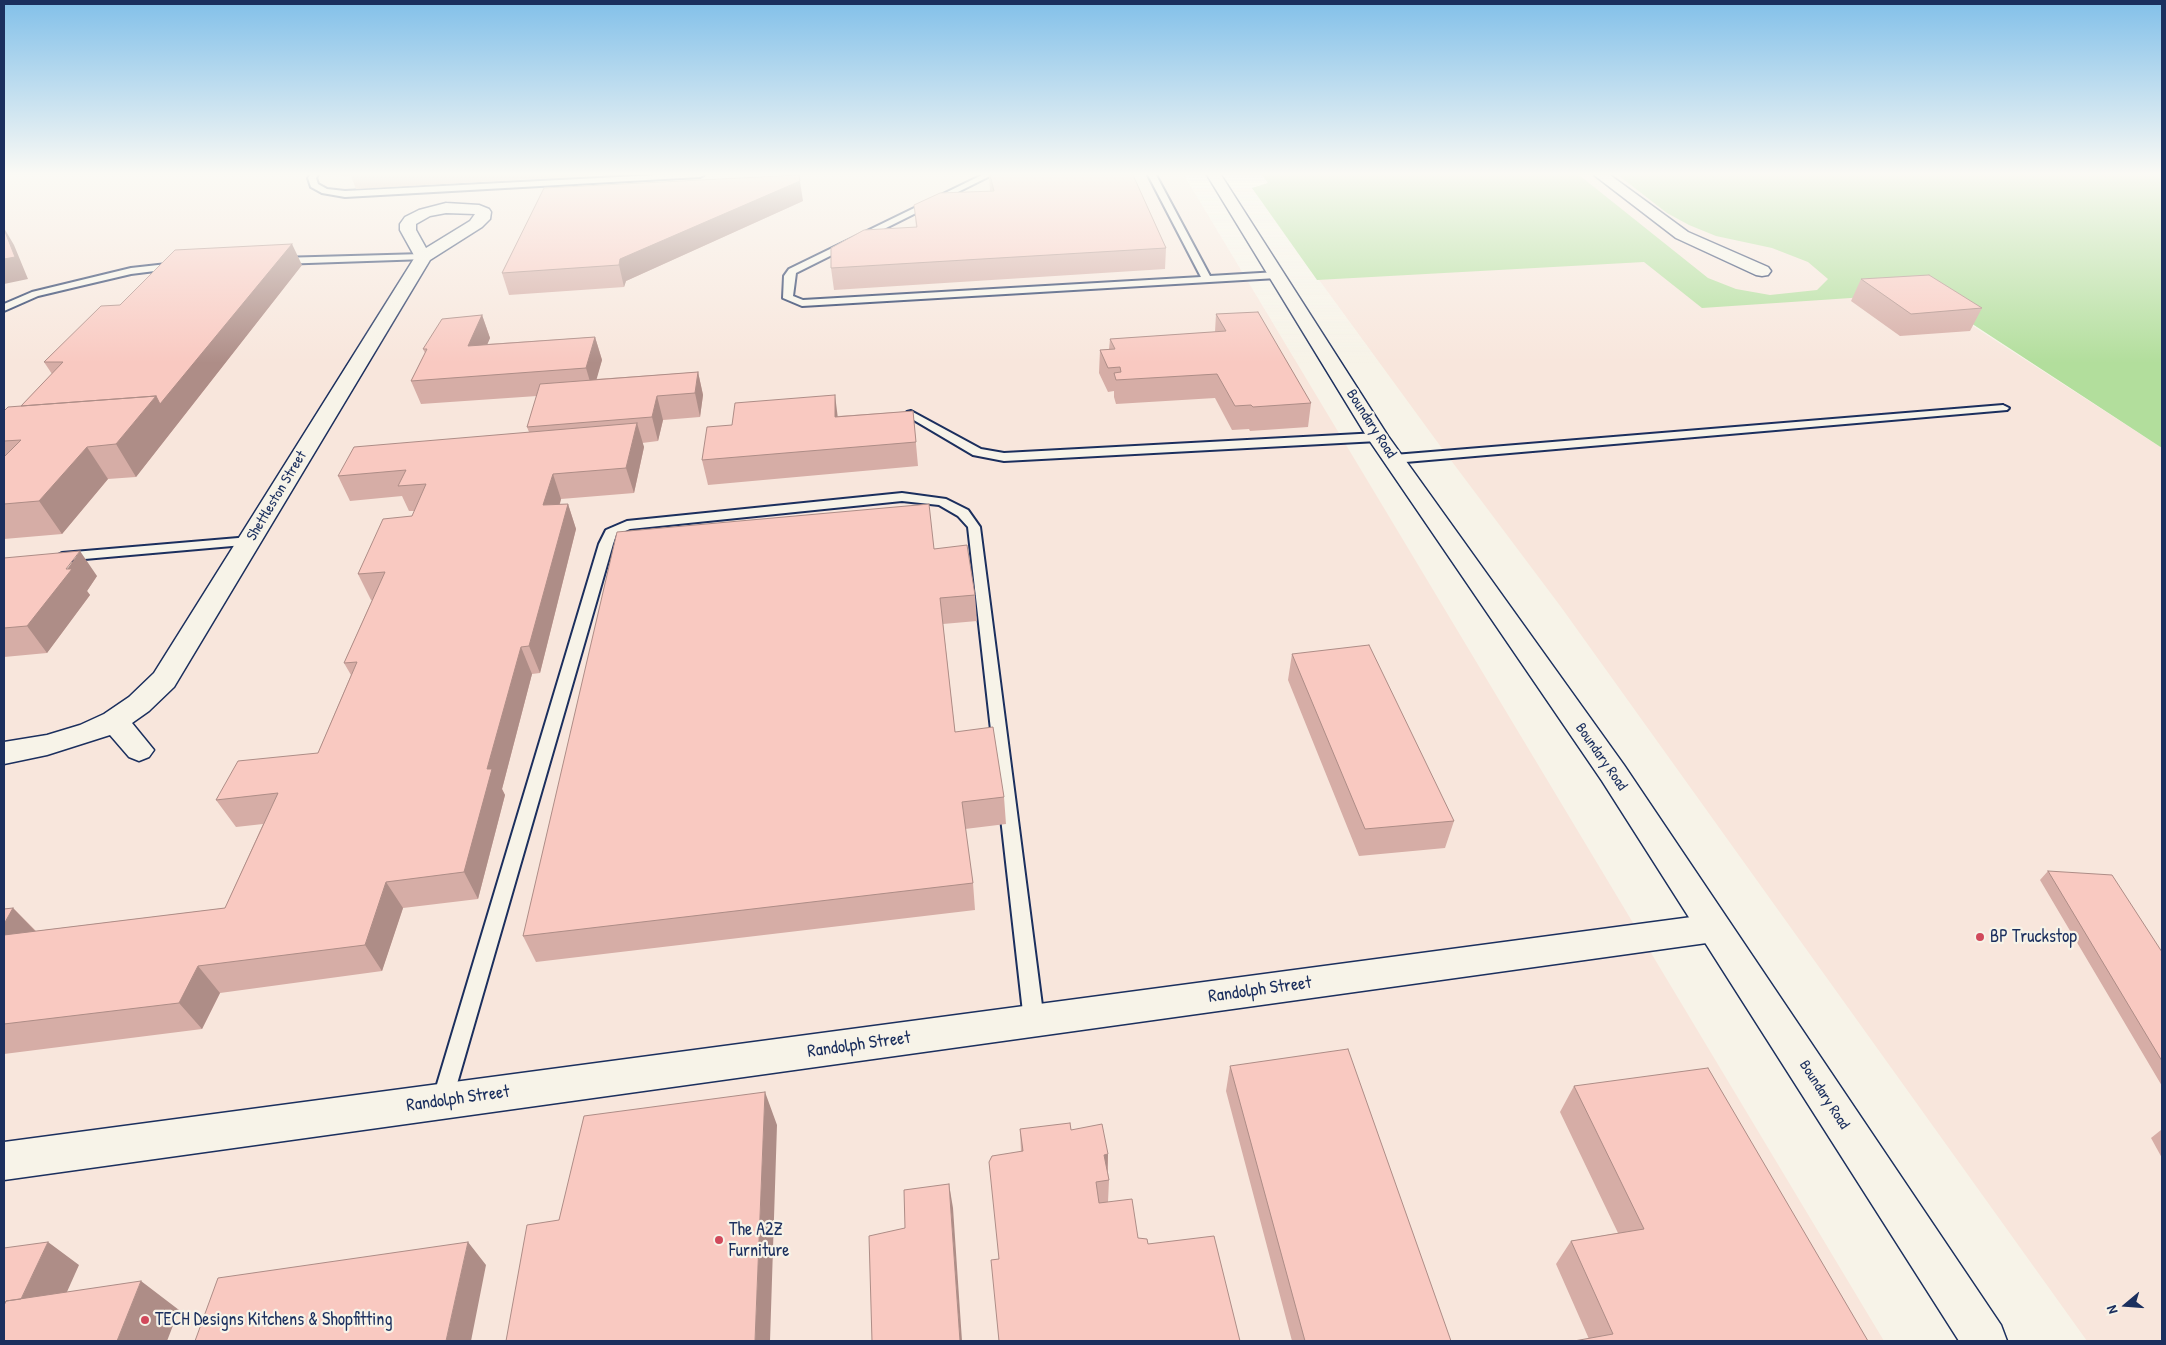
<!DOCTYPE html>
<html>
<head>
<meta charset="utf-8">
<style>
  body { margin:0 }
  #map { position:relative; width:2166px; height:1345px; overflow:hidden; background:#f7f3e8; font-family:"Patrick Hand",sans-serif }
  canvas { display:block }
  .frame { position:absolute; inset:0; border:5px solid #1b2f5e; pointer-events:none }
  .north { position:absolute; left:2101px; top:1280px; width:50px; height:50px; -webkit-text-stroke:4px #f7f3e8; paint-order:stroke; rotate:252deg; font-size:14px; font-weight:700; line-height:20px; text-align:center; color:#1b2f5e }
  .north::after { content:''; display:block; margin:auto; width:18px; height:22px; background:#1b2f5e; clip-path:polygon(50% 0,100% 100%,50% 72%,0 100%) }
</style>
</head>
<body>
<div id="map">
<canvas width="2166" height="1345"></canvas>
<div class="frame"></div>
<div class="north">N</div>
</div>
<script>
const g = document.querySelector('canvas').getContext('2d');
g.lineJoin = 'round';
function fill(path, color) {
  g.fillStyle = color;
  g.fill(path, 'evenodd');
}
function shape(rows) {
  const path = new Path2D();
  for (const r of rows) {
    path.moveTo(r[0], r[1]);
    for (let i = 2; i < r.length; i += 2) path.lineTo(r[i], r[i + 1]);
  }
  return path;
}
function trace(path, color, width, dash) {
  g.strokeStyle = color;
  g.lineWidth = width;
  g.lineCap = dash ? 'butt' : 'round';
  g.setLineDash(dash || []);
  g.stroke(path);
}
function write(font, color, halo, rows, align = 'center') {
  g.font = font + ' "Patrick Hand",sans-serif';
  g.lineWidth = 4.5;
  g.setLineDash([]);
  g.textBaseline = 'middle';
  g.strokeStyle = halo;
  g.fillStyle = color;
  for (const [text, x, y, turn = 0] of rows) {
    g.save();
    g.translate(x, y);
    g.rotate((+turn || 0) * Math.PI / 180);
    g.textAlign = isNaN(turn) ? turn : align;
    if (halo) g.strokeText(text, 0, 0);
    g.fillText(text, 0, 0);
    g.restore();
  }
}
const built = shape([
  [4,175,1184,175,1884,1341,4,1341],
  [1262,175,1739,175,2162,448,2162,1341,2087,1341,1561,607,1441,447,1252,188,1268,183]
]);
const green = shape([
  [1262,175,1579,175,1708,278,1736,289,1770,295,1817,290,1828,279,1808,262,1772,248,1716,236,1689,225,1667,213,1618,175,2162,175,2162,448,1925,293,1702,308,1644,262,1317,280,1252,188,1268,183]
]);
const lane = shape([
  [310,175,318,175,316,178,318,184,327,189,345,191,657,175,704,175,700,177,345,197,322,193,311,187,308,178,310,175],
  [982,175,992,175,796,273,793,296,803,300,1201,277,1148,175,1156,175,1210,276,1277,272,1282,275,1277,278,802,306,783,298,784,276,789,269,982,175],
  [423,254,428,257,426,259,279,264,274,261,279,258,423,254],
  [176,263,179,264,179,268,131,274,80,286,38,296,4,311,4,304,32,292,131,268,176,263],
  [2003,405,2009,408,2007,410,1394,463,1388,459,1394,455,2003,405],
  [911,411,981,449,1004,453,1378,433,1384,437,1378,441,1004,461,973,455,907,416,907,412,911,411],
  [902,493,946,499,968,510,980,527,1044,1021,1041,1027,1034,1030,1027,1027,1024,1021,968,527,958,516,939,505,902,501,630,529,616,535,613,544,452,1101,449,1108,442,1111,435,1108,432,1101,599,544,606,530,627,521,902,493],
  [250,537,257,541,255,544,62,561,55,557,62,553,250,537]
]);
const street = shape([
  [1594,175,1610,175,1688,232,1768,267,1771,271,1768,275,1762,276,1756,275,1676,238,1594,175],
  [446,203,479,205,489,209,491,212,490,219,482,227,430,260,174,687,149,711,132,723,154,750,149,757,139,761,129,757,110,735,47,755,4,764,4,742,47,735,80,725,104,714,129,697,154,673,415,257,400,230,400,224,405,217,419,210,446,203],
  [446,213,475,214,470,221,426,248,416,230,416,224,430,216,446,213],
  [1714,914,1726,918,1731,928,1726,938,1714,942,4,1180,4,1142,1714,914]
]);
const secondary = shape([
  [1207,175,1221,175,1388,436,1624,765,2001,1325,2007,1341,1959,1341,1602,781,1367,437,1207,175]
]);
const wall = shape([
  [341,175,599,175,356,189,351,176,341,176],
  [989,175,1133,175,1166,248,1165,269,834,290,831,268,916,227,914,205,990,191],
  [803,201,626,281,624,287,509,295,502,273],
  [302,265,136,477,108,479,62,534,4,539,4,411,21,406,52,374,44,362,120,305],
  [1861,279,1982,308,1970,331,1900,336,1851,301],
  [1216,314,1311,403,1308,427,1250,431,1249,429,1232,430,1215,398,1116,404,1114,397,1114,391,1108,392,1099,373,1100,350,1109,349,1110,339,1215,332],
  [482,315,490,338,487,344,595,337,602,360,596,379,698,372,703,395,700,417,663,420,658,441,642,443,644,447,634,493,561,499,560,504,568,504,576,529,540,673,532,674,502,789,505,795,478,899,403,908,382,971,220,993,202,1029,4,1054,4,909,13,908,36,931,225,908,263,824,236,827,216,800,318,753,351,675,344,663,372,600,371,600,358,574,412,516,415,511,409,511,402,496,350,501,338,476,529,432,527,427,537,396,421,404,411,381,425,353,423,349],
  [913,411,918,466,708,485,702,460,838,416],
  [934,549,975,595,977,621,943,624,955,732,1004,797,1006,824,965,829,973,883,975,910,536,962,523,936],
  [4,558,97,576,87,591,90,595,47,653,4,657],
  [1292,654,1454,821,1445,848,1359,856,1288,680],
  [2048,871,2162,952,2162,1086,2040,880],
  [1230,1066,1451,1341,1292,1341,1226,1091],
  [1574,1086,1868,1341,1589,1339,1556,1264,1571,1241,1618,1233,1560,1112],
  [1020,1129,1071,1130,1108,1154,1108,1173,1109,1180,1108,1202,1138,1238,1148,1244,999,1259,1021,1152],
  [2161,1130,2162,1130,2162,1158,2151,1138]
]);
const shadedWall = shape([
  [799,175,803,201,626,281,624,287,619,265,620,259],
  [4,228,14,245,28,279,4,284],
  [292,244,302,265,136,477,116,444,156,396],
  [482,315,490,338,477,369,468,346],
  [595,337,602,360,593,392,586,368],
  [698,372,703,395,700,417,695,393],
  [835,395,838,419,835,417],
  [657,396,663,420,658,441,652,417],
  [637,423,644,447,634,493,626,468],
  [87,447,108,479,62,534,39,501],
  [553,474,561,499,552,531,543,505],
  [568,504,576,529,540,673,529,646],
  [80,551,97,576,87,591,90,595,47,653,27,626],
  [521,647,532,674,502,789,505,795,478,899,464,872,487,769],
  [386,882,403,908,382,971,365,945],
  [13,908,39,935,4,943,4,924],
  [198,966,220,993,202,1029,179,1003],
  [765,1092,777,1125,770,1341,755,1341],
  [1108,1154,1107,1179,1104,1155],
  [949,1184,953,1208,962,1341,960,1341],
  [48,1242,79,1265,45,1341,4,1335],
  [468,1242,486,1265,471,1341,446,1341],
  [141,1281,179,1310,167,1341,117,1341]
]);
const building = shape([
  [799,175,800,181,620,259,619,265,502,273,544,188,799,175],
  [990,175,1133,175,1166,248,831,268,831,248,864,230,917,227,914,205,940,193,994,191,990,175],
  [4,229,15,257,4,259,4,229],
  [292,244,160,404,156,396,21,406,63,362,44,362,101,306,120,305,175,250,292,244],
  [1929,275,1982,308,1911,314,1861,279,1929,275],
  [1258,312,1311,403,1253,407,1251,405,1235,406,1217,374,1116,380,1114,373,1121,372,1120,367,1108,368,1100,350,1115,349,1110,339,1226,331,1216,314,1258,312],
  [482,315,468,346,595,337,586,368,411,381,427,349,423,349,442,319,482,315],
  [698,372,695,393,657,396,652,417,527,427,540,384,698,372],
  [835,395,835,417,913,411,916,442,702,460,707,427,732,425,735,403,835,395],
  [156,396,116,444,87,447,39,501,4,504,4,457,21,440,4,441,4,411,8,407,156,396],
  [637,423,626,468,553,474,543,505,568,504,529,646,521,647,487,769,492,769,464,872,386,882,365,945,198,966,179,1003,4,1024,4,935,225,908,278,793,216,800,238,761,318,753,357,662,344,663,385,572,358,574,383,519,412,516,426,484,398,486,406,470,338,476,354,447,637,423],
  [929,504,934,549,967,545,975,595,940,598,955,732,993,727,1004,797,962,802,973,883,523,936,617,532,929,504],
  [80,551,66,569,72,569,27,626,4,628,4,558,80,551],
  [1369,645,1454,821,1365,829,1292,654,1369,645],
  [2048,871,2112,875,2162,952,2162,1061,2048,871],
  [13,908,4,924,4,909,13,908],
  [1348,1049,1451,1341,1305,1341,1230,1066,1348,1049],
  [1708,1068,1868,1341,1574,1341,1613,1334,1571,1241,1644,1229,1574,1086,1708,1068],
  [765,1092,755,1341,506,1341,527,1225,559,1220,584,1116,765,1092],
  [1070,1123,1071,1130,1102,1124,1108,1154,1104,1155,1109,1180,1096,1182,1099,1203,1132,1199,1138,1238,1147,1239,1148,1244,1214,1236,1240,1341,999,1341,991,1260,999,1259,989,1162,992,1156,1023,1151,1020,1129,1070,1123],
  [949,1184,960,1341,872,1341,869,1236,905,1228,904,1190,949,1184],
  [48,1242,21,1299,6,1301,4,1305,4,1248,48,1242],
  [468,1242,446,1341,195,1341,218,1278,468,1242],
  [141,1281,117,1341,4,1341,4,1305,6,1301,141,1281]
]);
const markers = [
  [1980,937,5,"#d1495b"],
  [719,1240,5,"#d1495b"],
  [145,1320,5,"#d1495b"]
];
const streetNames = [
  ["Boundary Road",1371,424,57],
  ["Shettleston Street",277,496,-59],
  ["Boundary Road",1601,757,55],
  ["Boundary Road",1824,1095,57]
];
const nearPoinames = [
  ["BP Truckstop",1990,937],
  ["The A2Z",729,1230],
  ["Furniture",729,1251],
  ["TECH Designs Kitchens & Shopfitting",155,1320]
];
const nearStreetnames = [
  ["Randolph Street",1260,990,-8],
  ["Randolph Street",859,1045,-8],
  ["Randolph Street",458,1099,-8]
];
fill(built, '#f8e6dc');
fill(green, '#b2de9c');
trace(lane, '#1b2f5e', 4);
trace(street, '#1b2f5e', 3);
trace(secondary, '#1b2f5e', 3);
fill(lane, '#f7f3e8');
fill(street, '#f7f3e8');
fill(secondary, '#f7f3e8');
fill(wall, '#d6ada6');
fill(shadedWall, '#ae8d87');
fill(building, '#f9c9c1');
trace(building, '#ae8d87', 1);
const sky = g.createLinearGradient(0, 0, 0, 363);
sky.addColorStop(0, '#82c0e9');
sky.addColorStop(0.48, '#fbfaf5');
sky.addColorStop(1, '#fbfaf500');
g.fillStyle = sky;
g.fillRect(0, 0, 2166, 363);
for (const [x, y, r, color] of markers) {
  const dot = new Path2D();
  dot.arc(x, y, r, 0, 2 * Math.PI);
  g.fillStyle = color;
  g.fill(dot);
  trace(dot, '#f7f3e8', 2);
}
write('15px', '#1b2f5e', '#f7f3e8', streetNames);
write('18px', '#1b2f5e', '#f7f3e8', nearPoinames, 'left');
write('18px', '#1b2f5e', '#f7f3e8', nearStreetnames);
</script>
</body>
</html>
